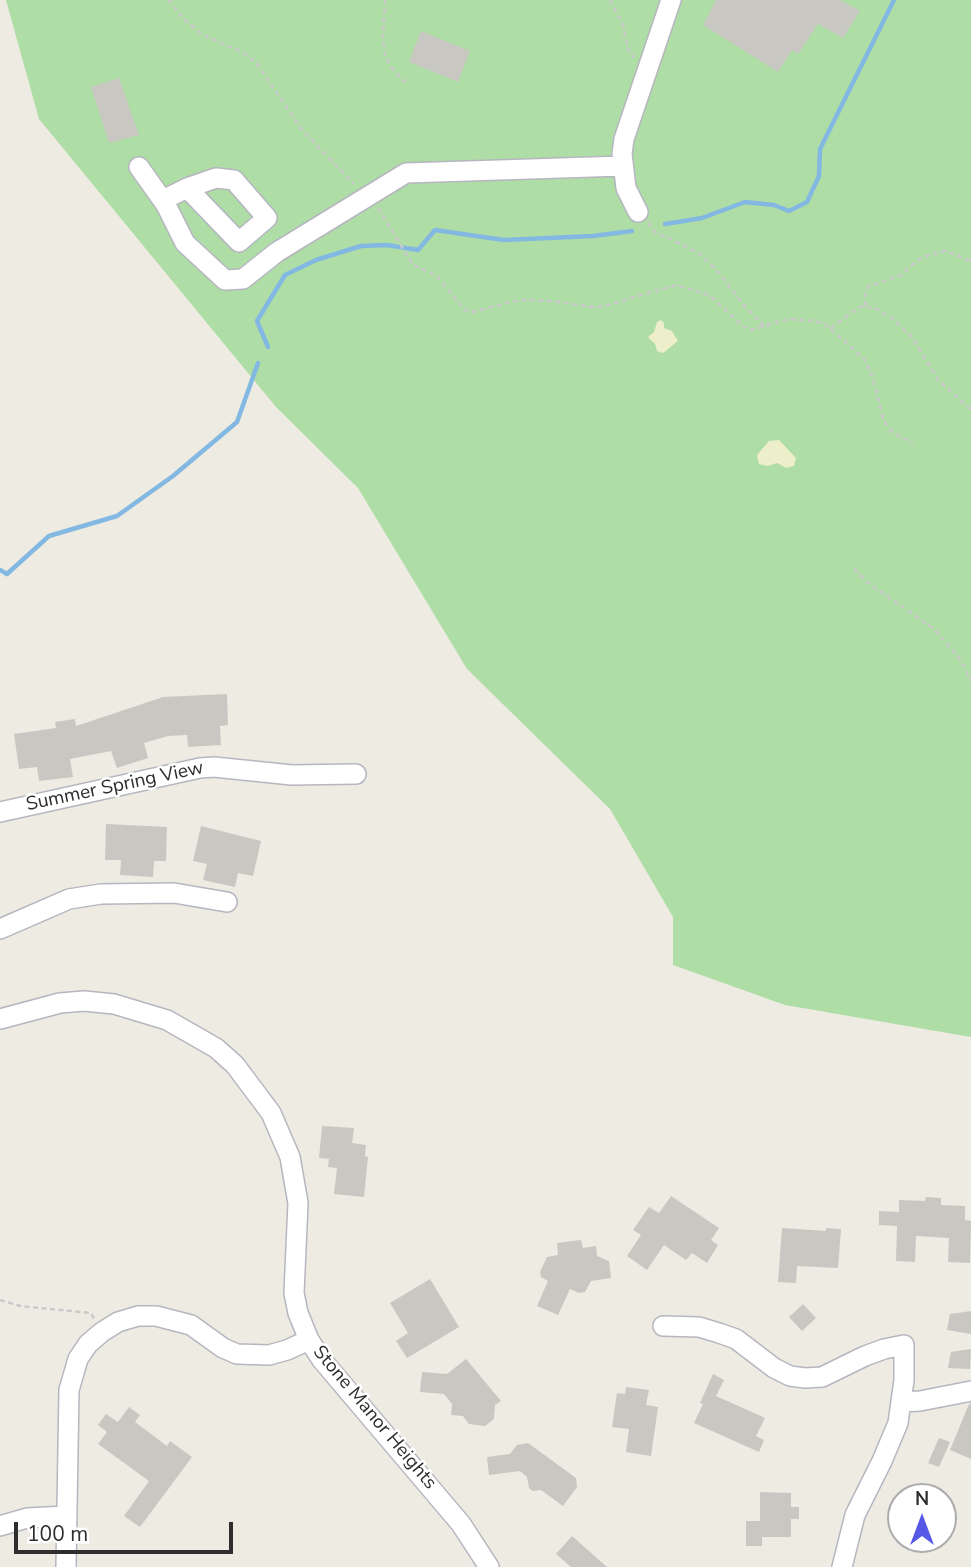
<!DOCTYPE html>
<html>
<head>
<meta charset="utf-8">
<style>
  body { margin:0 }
  #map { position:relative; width:971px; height:1567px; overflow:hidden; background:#edebe2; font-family:"Nunito Sans",sans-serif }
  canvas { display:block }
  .north { position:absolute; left:887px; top:1483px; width:70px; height:70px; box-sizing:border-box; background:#fff; border:2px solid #ababab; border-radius:50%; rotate:0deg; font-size:19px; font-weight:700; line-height:28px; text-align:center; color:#2e2e2e }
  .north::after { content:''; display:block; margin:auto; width:24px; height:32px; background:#5758e6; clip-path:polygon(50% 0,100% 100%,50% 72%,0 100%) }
  .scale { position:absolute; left:14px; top:1522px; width:219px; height:32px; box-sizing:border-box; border:4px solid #2e2e2e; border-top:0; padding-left:9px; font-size:21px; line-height:24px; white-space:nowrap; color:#2e2e2e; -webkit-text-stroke:5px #fff; paint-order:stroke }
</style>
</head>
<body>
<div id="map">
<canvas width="971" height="1567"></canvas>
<div class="north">N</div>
<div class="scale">100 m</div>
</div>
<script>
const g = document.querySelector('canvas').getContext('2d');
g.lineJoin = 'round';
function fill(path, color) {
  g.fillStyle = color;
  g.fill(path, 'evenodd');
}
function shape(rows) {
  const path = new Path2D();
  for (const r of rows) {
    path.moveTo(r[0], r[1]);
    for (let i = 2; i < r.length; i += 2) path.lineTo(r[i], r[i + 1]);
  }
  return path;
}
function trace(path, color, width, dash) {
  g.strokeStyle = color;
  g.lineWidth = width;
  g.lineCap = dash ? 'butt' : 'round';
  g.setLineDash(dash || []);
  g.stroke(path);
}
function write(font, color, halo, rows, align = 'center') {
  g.font = font + ' "Nunito Sans",sans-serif';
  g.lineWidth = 5;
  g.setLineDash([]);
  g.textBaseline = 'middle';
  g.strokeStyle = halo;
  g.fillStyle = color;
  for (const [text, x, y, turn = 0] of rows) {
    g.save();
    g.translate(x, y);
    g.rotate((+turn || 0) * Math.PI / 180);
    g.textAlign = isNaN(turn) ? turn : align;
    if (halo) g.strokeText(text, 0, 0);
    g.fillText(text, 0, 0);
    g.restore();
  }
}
const green = shape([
  [6,0,971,0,971,1037,785,1005,673,965,673,917,610,809,467,669,358,488,276,407,39,119]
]);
const sand = shape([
  [661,320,664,323,664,328,672,331,678,341,663,353,657,351,655,344,648,337,654,332,657,322],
  [779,440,796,458,794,466,786,468,777,463,768,466,759,464,757,455,769,441]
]);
const stream = shape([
  [665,224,702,218,745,202,774,205,789,211,807,202,819,176,820,149,894,0],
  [268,347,257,321,285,275,316,260,361,246,387,245,418,250,435,230,504,240,593,236,632,231],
  [0,570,7,574,49,536,117,516,173,476,237,422,258,363]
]);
const building = shape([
  [716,0,840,0,860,11,843,38,818,24,798,54,792,50,778,72,703,25],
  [421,31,470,51,458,82,409,62],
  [119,78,139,135,109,143,91,87],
  [227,694,228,725,220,726,221,745,188,747,187,735,168,736,144,743,148,758,117,768,111,751,70,759,73,777,39,781,37,767,19,769,14,734,56,728,55,722,75,719,76,726,163,697],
  [106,824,167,827,166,861,154,861,153,877,120,875,121,860,105,860],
  [201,826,261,841,253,876,238,873,235,887,203,880,207,864,193,861],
  [322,1126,354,1128,352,1143,366,1145,365,1156,368,1157,364,1197,334,1194,337,1168,328,1167,329,1159,319,1158],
  [671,1196,719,1228,711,1240,718,1245,707,1263,692,1253,686,1260,664,1245,647,1270,627,1256,641,1235,633,1230,649,1207,659,1213],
  [926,1197,941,1198,941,1205,965,1206,965,1220,971,1221,970,1263,948,1262,949,1238,916,1236,915,1262,896,1261,897,1226,879,1225,879,1211,899,1212,899,1200,925,1201],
  [782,1228,826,1231,826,1228,841,1229,838,1268,797,1266,796,1283,778,1282],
  [581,1240,583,1248,596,1246,597,1256,609,1261,611,1278,591,1281,585,1292,579,1293,570,1289,558,1315,537,1306,548,1281,541,1277,540,1272,547,1257,558,1255,557,1243],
  [430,1279,459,1327,407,1358,396,1341,408,1333,390,1303],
  [803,1304,816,1318,802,1331,789,1317],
  [971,1311,971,1334,947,1330,950,1314],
  [971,1349,970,1369,948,1368,951,1352],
  [466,1359,501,1401,495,1405,494,1419,485,1426,469,1424,463,1416,451,1415,452,1404,444,1394,420,1392,422,1372,447,1374],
  [713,1374,724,1380,716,1396,765,1418,756,1436,764,1440,759,1452,694,1423,703,1404,700,1403],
  [626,1387,649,1390,646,1405,658,1407,651,1456,626,1452,629,1429,612,1427,617,1393,625,1394],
  [971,1403,971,1459,950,1450,969,1404],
  [129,1407,140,1415,135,1422,167,1446,170,1441,192,1457,140,1527,124,1516,149,1481,98,1444,107,1432,98,1425,106,1414,118,1422],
  [939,1438,950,1442,939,1467,928,1463],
  [528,1443,576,1478,577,1487,563,1506,541,1490,533,1491,529,1488,527,1477,520,1471,489,1475,487,1457,510,1454,517,1445],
  [760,1492,791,1493,791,1507,799,1507,799,1519,791,1519,791,1537,762,1537,762,1546,746,1546,746,1521,760,1521],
  [572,1536,607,1567,571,1567,556,1554]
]);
const path = shape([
  [168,0,186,21,203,35,244,53,257,64,302,130,354,184],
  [385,0,383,36,385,55,391,67,406,83],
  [610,0,623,26,628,49,634,58],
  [378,208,413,265,437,276,465,310,472,312,519,300,552,301,592,307,605,306,676,285,709,295,743,326,751,330,788,319,815,321,826,325,864,359,873,378,883,419,892,432,913,443],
  [648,223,657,234,669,238,698,253,715,268,742,303,764,326],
  [865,306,866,292,869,286,901,275,919,259,931,254,946,251,971,261],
  [831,328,858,308,865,306,877,309,893,319,912,337,938,380,971,410],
  [854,569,867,582,934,629,960,659,971,681],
  [0,1300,20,1306,91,1313,94,1319]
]);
const minor = shape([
  [139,167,166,205,185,243,225,280,243,279,277,252,406,173,623,166],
  [163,200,187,188,216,178,234,180,267,218,239,242,187,188],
  [638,212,626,188,622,154,624,139,671,0],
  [0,812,200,768,214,767,292,775,356,774],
  [0,929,69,899,101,894,174,893,227,902],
  [0,1019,60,1003,84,1001,114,1004,167,1020,216,1048,235,1065,271,1113,290,1157,298,1203,294,1293,298,1313,309,1340,322,1360,461,1524,489,1567],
  [663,1326,699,1327,719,1333,736,1339,774,1368,790,1376,805,1378,822,1377,865,1356,884,1349,904,1345,904,1380,898,1423,882,1461,855,1515,842,1567],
  [901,1402,920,1401,971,1391],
  [0,1526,27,1518,66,1516],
  [66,1567,69,1390,78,1359,88,1344,102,1332,118,1322,138,1316,156,1316,191,1325,223,1348,237,1354,269,1355,287,1350,309,1340]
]);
const streetNames = [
  ["Summer Spring View",115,787,-12],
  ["Stone Manor Heights",374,1418,50]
];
fill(green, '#afdda6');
fill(sand, '#edeeca');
trace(stream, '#83b8e2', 4.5);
fill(building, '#c9c7c1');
trace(minor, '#b6b6c0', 22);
trace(path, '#c9c9c9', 2.5, [5, 3.5]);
trace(minor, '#fff', 19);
write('19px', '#2e2e2e', '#fff', streetNames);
</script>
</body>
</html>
